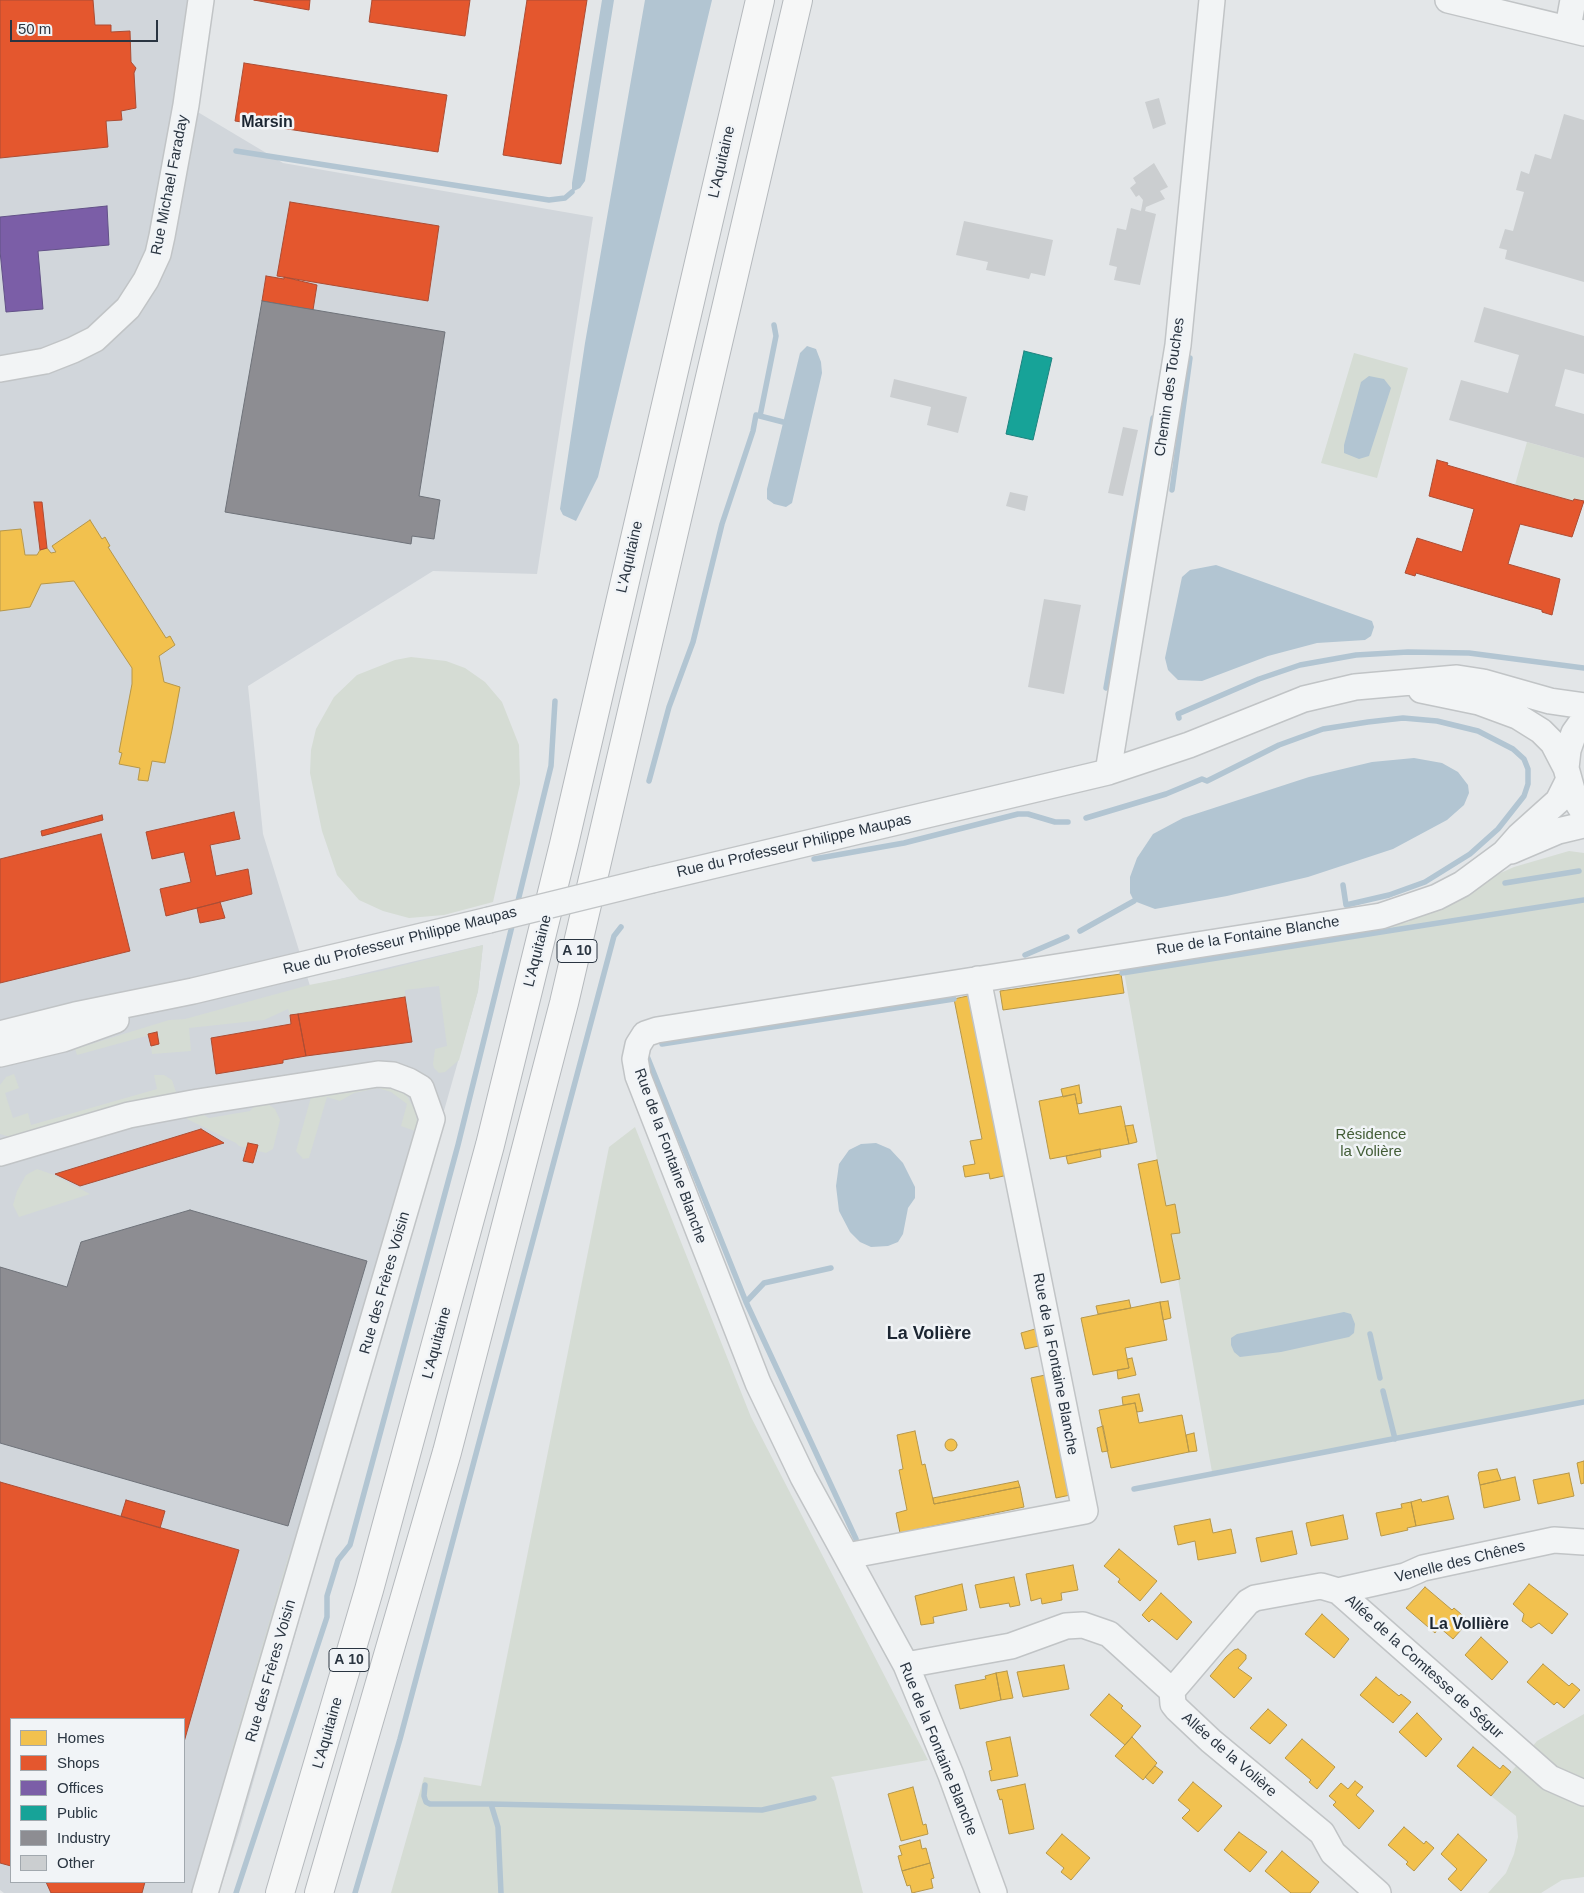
<!DOCTYPE html>
<html>
<head>
<meta charset="utf-8">
<style>
  body { margin:0 }
  #map { position:relative; width:1584px; height:1893px; overflow:hidden; background:#e3e6e8; font-family:Helvetica,sans-serif }
  canvas { display:block }
  .legend { position:absolute; left:10px; top:1718px; width:175px; height:165px; box-sizing:border-box; background:#f1f4f7; border:1px solid #a1a8ae; margin:0; padding:6px 9px; list-style:none; font-size:15px; color:#2a3541 }
  .legend li { display:flex; align-items:center; gap:10px; height:25px }
  .legend b { width:25px; border:1px solid #a1a8ae }
  .scale { position:absolute; left:10px; top:20px; width:148px; height:22px; box-sizing:border-box; border:2px solid #2a3541; border-top:0; padding-left:6px; font-size:15px; line-height:18px; white-space:nowrap; color:#2a3541; -webkit-text-stroke:4px #f1f4f7; paint-order:stroke }
</style>
</head>
<body>
<div id="map">
<canvas width="1584" height="1893"></canvas>
<ul class="legend">
<li><b style="height:14px;background:#f2c14e"></b>Homes</li>
<li><b style="height:14px;background:#e4572e"></b>Shops</li>
<li><b style="height:14px;background:#7b5ea7"></b>Offices</li>
<li><b style="height:14px;background:#17a398"></b>Public</li>
<li><b style="height:14px;background:#8d8d92"></b>Industry</li>
<li><b style="height:14px;background:#cbced0"></b>Other</li>
</ul>
<div class="scale">50 m</div>
</div>
<script>
const g = document.querySelector('canvas').getContext('2d');
g.lineJoin = 'round';
function fill(path, color) {
  g.fillStyle = color;
  g.fill(path, 'evenodd');
}
function shape(rows) {
  const path = new Path2D();
  for (const r of rows) {
    if (r.length === 3) {
      path.moveTo(r[0] + r[2], r[1]);
      path.arc(r[0], r[1], r[2], 0, 2 * Math.PI);
      continue;
    }
    path.moveTo(r[0], r[1]);
    for (let i = 2; i < r.length; i += 2) path.lineTo(r[i], r[i + 1]);
  }
  return path;
}
function trace(path, color, width, dash) {
  g.strokeStyle = color;
  g.lineWidth = width;
  g.lineCap = dash ? 'butt' : 'round';
  g.setLineDash(dash || []);
  g.stroke(path);
}
function write(font, color, halo, rows, align = 'center') {
  g.font = font + ' Helvetica,sans-serif';
  g.lineWidth = 5;
  g.setLineDash([]);
  g.textBaseline = 'middle';
  g.strokeStyle = halo;
  g.fillStyle = color;
  for (const [text, x, y, turn = 0] of rows) {
    g.save();
    g.translate(x, y);
    g.rotate((+turn || 0) * Math.PI / 180);
    g.textAlign = isNaN(turn) ? turn : align;
    if (halo) g.strokeText(text, 0, 0);
    g.fillText(text, 0, 0);
    g.restore();
  }
}
const built = shape([
  [0,0,201,0,186,105,283,163,593,217,537,574,433,571,248,686,263,834,310,986,483,945,478,991,239,1832,219,1893,4,1893,0,1890],
  [11,1719,184,1719,184,1882,11,1882]
]);
const green = shape([
  [1354,353,1408,368,1377,478,1321,463],
  [1527,442,1584,458,1584,501,1574,499,1573,501,1515,485],
  [411,657,446,661,465,668,485,682,502,702,519,745,520,784,493,902,444,915,409,918,383,911,359,900,337,875,322,831,310,773,311,750,316,729,334,697,357,675,395,660],
  [1569,851,1584,853,1584,1403,1212,1472,1123,966,1408,922,1487,879,1514,867],
  [483,945,478,991,459,1060,445,1072,439,1073,434,1068,433,1064,435,1049,447,1046,439,986,405,990,405,997,290,1015,288,1009,264,1020,189,1028,191,1051,152,1054,151,1046,159,1044,157,1033,77,1055,75,1049,169,1020,185,1019,309,985,381,971],
  [14,1074,19,1088,5,1093,13,1118,28,1113,31,1125,157,1089,154,1075,164,1075,172,1080,176,1092,173,1095,17,1139,0,1134,0,1085,6,1077],
  [369,1085,393,1087,407,1096,416,1112,418,1132,401,1126,407,1104,391,1092,378,1088,354,1093,340,1101,327,1097,309,1158,303,1159,296,1151,311,1097],
  [258,1102,265,1102,275,1109,280,1120,273,1149,266,1153,239,1146,236,1143,187,1119,186,1114,198,1112,209,1118,250,1111],
  [635,1127,751,1417,928,1760,831,1777,834,1781,863,1893,391,1893,424,1777,481,1786,609,1147],
  [37,1169,54,1175,90,1194,19,1217,13,1205,17,1191,26,1175],
  [289,1554,294,1561,235,1762,229,1760],
  [1584,1714,1584,1877,1562,1880,1541,1893,1488,1893,1506,1873,1514,1854,1518,1837,1516,1816,1491,1796,1537,1741]
]);
const water = shape([
  [602,0,614,0,585,181,580,188,572,192,572,183],
  [645,0,712,0,598,477,576,521,563,515,560,509,585,343],
  [807,346,816,349,821,362,822,373,792,503,786,507,774,504,767,499,767,489,800,353],
  [1369,376,1384,379,1391,388,1369,456,1359,459,1344,453,1344,445,1361,382],
  [1216,565,1372,621,1374,627,1371,636,1365,640,1317,643,1268,656,1202,681,1178,680,1168,670,1165,658,1182,577,1190,570],
  [1414,758,1442,763,1458,772,1468,785,1469,793,1464,805,1447,820,1393,849,1308,877,1227,896,1155,909,1134,901,1130,893,1130,877,1137,858,1153,834,1183,818,1309,777,1372,762],
  [876,1143,890,1149,903,1163,915,1187,915,1198,908,1208,903,1234,898,1242,888,1246,871,1247,860,1242,850,1232,839,1211,836,1186,839,1164,849,1150,861,1144],
  [1344,1312,1351,1314,1355,1324,1354,1333,1349,1337,1281,1352,1240,1357,1234,1352,1231,1345,1231,1338,1237,1334]
]);
const homes = shape([
  [90,520,102,539,105,537,110,546,108,547,166,638,170,636,175,645,159,656,164,682,180,687,172,730,165,763,152,761,148,781,138,780,140,768,119,764,122,753,119,752,132,684,132,668,74,581,41,584,30,607,0,611,0,531,21,529,25,555,37,555,40,550,47,548,51,553,56,552,52,546,90,520],
  [1121,974,1124,993,1003,1010,1000,991,1121,974],
  [972,995,1008,1175,990,1179,989,1173,965,1177,963,1166,975,1164,970,1141,982,1139,954,999,972,995],
  [1079,1085,1082,1103,1077,1104,1075,1094,1063,1097,1061,1089,1079,1085],
  [1075,1094,1079,1114,1121,1106,1129,1144,1050,1159,1039,1101,1075,1094],
  [1133,1125,1137,1142,1129,1144,1125,1126,1133,1125],
  [1100,1149,1101,1157,1068,1164,1066,1156,1100,1149],
  [1157,1160,1166,1206,1175,1204,1180,1233,1171,1234,1180,1279,1161,1283,1138,1164,1157,1160],
  [1129,1300,1131,1308,1098,1314,1096,1306,1129,1300],
  [1168,1301,1171,1318,1163,1320,1160,1302,1168,1301],
  [1160,1302,1167,1340,1125,1348,1129,1368,1093,1375,1081,1318,1160,1302],
  [1035,1329,1039,1346,1025,1349,1021,1333,1035,1329],
  [1132,1358,1136,1375,1118,1379,1117,1370,1129,1368,1127,1359,1132,1358],
  [1050,1374,1075,1494,1056,1498,1031,1378,1050,1374],
  [1139,1394,1143,1411,1137,1412,1135,1403,1123,1405,1122,1397,1139,1394],
  [1135,1403,1139,1423,1182,1415,1189,1452,1111,1468,1099,1410,1135,1403],
  [1103,1426,1108,1451,1102,1452,1097,1428,1103,1426],
  [915,1431,922,1465,925,1464,934,1504,1020,1487,1024,1507,900,1533,896,1513,907,1510,899,1470,903,1469,897,1435,915,1431],
  [1194,1433,1197,1451,1189,1452,1186,1435,1194,1433],
  [951,1445,6],
  [1584,1461,1584,1483,1581,1484,1577,1463,1584,1461],
  [1497,1469,1501,1480,1480,1485,1478,1475,1479,1472,1497,1469],
  [1569,1473,1574,1496,1538,1504,1533,1480,1569,1473],
  [1515,1477,1520,1500,1484,1508,1480,1485,1515,1477],
  [1018,1481,1020,1487,934,1504,933,1498,1018,1481],
  [1448,1496,1454,1519,1416,1526,1411,1502,1421,1499,1422,1502,1448,1496],
  [1411,1502,1416,1526,1407,1528,1408,1530,1381,1536,1376,1513,1402,1508,1401,1504,1411,1502],
  [1343,1515,1348,1539,1311,1546,1306,1523,1343,1515],
  [1210,1519,1213,1533,1231,1529,1236,1553,1198,1560,1195,1541,1178,1545,1174,1526,1210,1519],
  [1292,1531,1297,1554,1261,1562,1256,1538,1292,1531],
  [1119,1549,1157,1581,1140,1601,1118,1582,1120,1579,1104,1566,1119,1549],
  [1073,1565,1078,1590,1061,1593,1062,1600,1042,1604,1041,1598,1031,1601,1026,1574,1073,1565],
  [1014,1577,1020,1605,1010,1607,1009,1603,980,1608,975,1585,1014,1577],
  [962,1584,967,1610,933,1617,934,1623,921,1625,915,1596,962,1584],
  [1529,1584,1568,1614,1552,1634,1539,1623,1531,1628,1522,1621,1524,1614,1513,1604,1529,1584],
  [1425,1587,1452,1610,1454,1608,1469,1621,1453,1639,1439,1627,1435,1633,1406,1608,1425,1587],
  [1161,1593,1192,1622,1177,1640,1152,1619,1149,1622,1142,1615,1161,1593],
  [1322,1614,1349,1639,1334,1658,1305,1634,1322,1614],
  [1481,1637,1508,1662,1492,1680,1465,1655,1481,1637],
  [1238,1649,1246,1655,1246,1659,1238,1668,1252,1678,1234,1698,1210,1676,1226,1657,1234,1650,1238,1649],
  [1543,1664,1569,1686,1572,1683,1580,1690,1564,1708,1557,1702,1554,1705,1527,1682,1543,1664],
  [1064,1665,1069,1689,1023,1697,1017,1672,1064,1665],
  [1007,1671,1013,1698,1001,1700,996,1673,1007,1671],
  [996,1673,1001,1700,960,1709,955,1685,986,1679,985,1676,996,1673],
  [1376,1677,1399,1696,1401,1694,1411,1702,1393,1723,1360,1695,1376,1677],
  [1109,1694,1123,1706,1121,1708,1141,1726,1125,1745,1090,1715,1109,1694],
  [1268,1709,1287,1725,1270,1744,1250,1728,1268,1709],
  [1417,1713,1442,1739,1426,1757,1399,1732,1417,1713],
  [1010,1737,1018,1776,991,1781,989,1771,992,1770,986,1742,1010,1737],
  [1132,1737,1157,1763,1143,1780,1115,1756,1132,1737],
  [1302,1739,1335,1767,1317,1789,1309,1782,1311,1780,1285,1758,1302,1739],
  [1473,1747,1500,1769,1503,1765,1511,1772,1491,1796,1457,1766,1473,1747],
  [1155,1766,1163,1772,1153,1784,1145,1777,1155,1766],
  [1355,1781,1363,1787,1356,1795,1374,1811,1359,1829,1333,1805,1336,1802,1329,1796,1341,1783,1348,1789,1355,1781],
  [1193,1782,1222,1806,1198,1832,1182,1818,1190,1810,1178,1800,1193,1782],
  [1025,1784,1034,1829,1009,1834,1002,1799,1000,1800,997,1790,1025,1784],
  [913,1787,923,1825,926,1824,928,1834,901,1841,888,1794,913,1787],
  [1404,1827,1424,1844,1426,1841,1434,1848,1414,1871,1406,1864,1408,1862,1388,1845,1404,1827],
  [1239,1832,1267,1852,1250,1872,1224,1850,1239,1832],
  [1062,1834,1090,1858,1071,1880,1061,1872,1064,1868,1046,1853,1062,1834],
  [1458,1834,1487,1860,1461,1891,1448,1879,1457,1869,1441,1854,1458,1834],
  [920,1840,922,1849,926,1848,930,1863,902,1871,898,1856,902,1855,899,1846,920,1840],
  [1282,1851,1319,1882,1310,1893,1291,1893,1265,1871,1282,1851],
  [930,1863,934,1878,931,1879,933,1888,912,1893,910,1885,907,1886,902,1871,930,1863]
]);
const shops = shape([
  [0,0,93,0,95,25,111,25,111,32,130,31,131,62,136,68,134,73,136,108,121,111,122,120,106,121,108,147,0,158,0,0],
  [254,0,310,0,309,10,254,0],
  [372,0,470,0,465,36,369,22,372,0],
  [527,0,587,0,561,164,503,155,527,0],
  [244,63,447,95,438,152,235,121,244,63],
  [290,202,439,226,428,301,277,276,290,202],
  [266,276,284,279,284,277,317,285,313,310,262,301,266,276],
  [1437,460,1448,463,1447,465,1515,485,1573,501,1574,499,1584,501,1572,537,1520,524,1508,564,1560,579,1552,615,1542,612,1542,610,1416,573,1415,576,1405,573,1417,538,1462,552,1474,509,1429,496,1437,460],
  [34,502,42,502,47,548,40,550,34,502],
  [234,812,240,839,210,845,216,876,248,869,252,894,166,916,160,889,191,882,184,852,152,859,146,832,234,812],
  [102,815,103,820,42,836,41,831,102,815],
  [101,834,130,951,0,983,0,859,101,834],
  [220,902,225,918,200,923,197,908,220,902],
  [405,997,412,1042,306,1056,298,1014,405,997],
  [298,1014,306,1056,283,1060,283,1063,216,1074,211,1038,291,1024,290,1015,298,1014],
  [157,1032,159,1044,151,1046,148,1034,157,1032],
  [201,1129,224,1143,80,1186,55,1174,201,1129],
  [248,1143,258,1145,253,1163,243,1161,248,1143],
  [0,1482,239,1550,184,1742,184,1719,11,1719,11,1866,0,1863,0,1482],
  [126,1500,165,1511,160,1528,121,1516,126,1500],
  [46,1882,145,1882,142,1893,51,1893,46,1882]
]);
const offices = shape([
  [107,206,109,245,38,251,43,309,6,312,0,251,0,217,107,206]
]);
const public = shape([
  [1024,351,1052,358,1033,440,1006,434,1024,351]
]);
const industry = shape([
  [262,301,445,332,419,496,440,500,434,539,412,536,411,544,225,512,262,301],
  [190,1210,367,1261,288,1526,0,1443,0,1267,67,1287,81,1242,190,1210]
]);
const stream = shape([
  [236,151,549,200,565,198,572,192],
  [760,416,776,336,774,325],
  [1172,490,1190,358],
  [1106,688,1153,418],
  [1179,718,1178,714,1259,679,1300,665,1356,655,1408,652,1469,653,1584,668],
  [649,781,669,707,693,642,722,524,753,431,756,415,783,422],
  [1086,818,1166,794,1202,779,1207,781,1279,745,1323,729,1368,722,1403,718,1437,721,1478,731,1513,749,1524,759,1528,769,1528,784,1524,796,1498,829,1470,854,1425,882,1389,895,1346,905,1343,885],
  [814,859,904,843,1018,814,1028,814,1055,822,1068,822],
  [1505,883,1579,871],
  [517,905,551,766,555,701],
  [1080,931,1134,901],
  [1025,955,1067,937],
  [1122,973,1584,900],
  [662,1044,954,999],
  [647,1056,746,1302,764,1283,831,1268],
  [746,1302,856,1539],
  [1370,1334,1380,1378],
  [1383,1391,1395,1439],
  [1134,1489,1584,1402],
  [425,1785,424,1796,426,1802,430,1804,491,1804,498,1827,501,1893],
  [491,1804,762,1810,814,1798],
  [236,1893,327,1617,327,1596,338,1560,350,1545,458,1145,513,922],
  [355,1893,400,1739,614,936,621,927]
]);
const building = shape([
  [1159,98,1166,124,1153,129,1145,102],
  [1564,114,1584,120,1584,282,1505,259,1507,250,1499,248,1505,229,1513,231,1524,192,1516,190,1521,171,1529,174,1535,154,1551,159],
  [1154,163,1168,187,1160,191,1165,199,1146,207,1145,211,1156,214,1140,285,1114,280,1117,267,1109,265,1117,228,1126,230,1131,208,1141,211,1143,200,1139,195,1136,197,1130,188,1136,183,1133,178],
  [964,221,1053,240,1045,276,1031,273,1029,279,986,270,988,262,956,255],
  [1484,307,1584,336,1584,374,1565,369,1555,406,1584,414,1584,458,1449,420,1461,380,1508,393,1519,355,1474,342],
  [894,379,967,397,958,433,927,425,931,407,890,397],
  [1123,427,1138,430,1123,496,1108,493],
  [1010,492,1028,496,1025,511,1006,506],
  [1044,599,1081,605,1064,694,1028,687]
]);
const minor = shape([
  [1448,0,1584,33],
  [1568,28,1573,0],
  [0,369,45,361,73,350,95,339,128,308,146,280,158,254,162,236,186,105,201,0],
  [1421,690,1479,702,1517,716,1541,731,1553,743,1566,768],
  [1584,719,1574,733,1568,750,1566,768,1574,797,1584,813],
  [1108,772,1178,345,1212,0],
  [1511,851,1558,831,1584,825],
  [652,880,1108,772,1189,745,1304,699,1355,687,1457,678,1483,682,1550,701,1584,706],
  [0,1034,75,1015,193,991,489,920],
  [0,1054,63,1039,116,1020],
  [0,1153,129,1115,198,1102,378,1074,393,1075,409,1081,421,1088,432,1119,205,1893],
  [847,1556,1085,1511,978,979],
  [1338,1591,1405,1576,1423,1568,1554,1540,1584,1542],
  [906,1665,1011,1646,1066,1626,1083,1625,1109,1634,1172,1691,1173,1704,1177,1709,1211,1741,1322,1833,1333,1853,1378,1893],
  [1172,1691,1248,1602,1255,1598,1321,1586,1338,1591,1550,1778,1584,1793],
  [994,1893,951,1775,906,1665,803,1477,758,1383,638,1076,635,1059,638,1045,645,1034,657,1030,1381,916,1437,897,1462,884,1504,853,1519,836,1558,801,1568,781]
]);
const highway = shape([
  [280,1893,369,1590,490,1145,564,844,760,0],
  [319,1893,447,1452,564,1003,798,0]
]);
const minorBridge = shape([
  [489,920,652,880]
]);
const shields = [
  [577,951,40],
  [349,1660,40]
];
const shieldNames = [
  ["A 10",577,951],
  ["A 10",349,1660]
];
const streetNames = [
  ["L'Aquitaine",722,162,-77],
  ["Rue Michael Faraday",170,185,-79],
  ["Chemin des Touches",1170,387,-82],
  ["L'Aquitaine",630,557,-77],
  ["Rue du Professeur Philippe Maupas",794,846,-13],
  ["Rue de la Fontaine Blanche",1248,936,-9],
  ["Rue du Professeur Philippe Maupas",400,941,-14],
  ["L'Aquitaine",538,951,-76],
  ["Rue de la Fontaine Blanche",670,1156,70],
  ["Rue des Frères Voisin",385,1283,-74],
  ["L'Aquitaine",437,1343,-75],
  ["Rue de la Fontaine Blanche",1055,1364,79],
  ["Venelle des Chênes",1460,1562,-14],
  ["Allée de la Comtesse de Ségur",1424,1667,42],
  ["Rue des Frères Voisin",271,1671,-74],
  ["L'Aquitaine",328,1733,-74],
  ["Rue de la Fontaine Blanche",938,1749,68],
  ["Allée de la Volière",1229,1755,41]
];
const parkNames = [
  ["Résidence",1371,1135],
  ["la Volière",1371,1152]
];
const neighbourhoodNames = [
  ["Marsin",267,123],
  ["La Vollière",1469,1625]
];
const quarterNames = [
  ["La Volière",929,1334]
];
fill(built, '#d1d6db');
fill(green, '#d5dcd4');
fill(water, '#b2c5d2');
fill(homes, '#f2c14e');
trace(homes, '#b6974a', 1);
fill(shops, '#e4572e');
trace(shops, '#ac4d34', 1);
fill(offices, '#7b5ea7');
trace(offices, '#635288', 1);
fill(public, '#17a398');
trace(public, '#1d827e', 1);
fill(industry, '#8d8d92');
trace(industry, '#6f737a', 1);
trace(stream, '#b2c5d2', 5.5);
fill(building, '#cbced0');
trace(minor, '#c1c4c6', 28);
trace(highway, '#b5b9bd', 30);
trace(minor, '#f2f4f5', 25);
trace(highway, '#f6f7f7', 28);
trace(minorBridge, '#c1c4c6', 28, []);
trace(minorBridge, '#f2f4f5', 25);
for (const [x, y, w] of shields) {
  const box = new Path2D();
  box.roundRect(x - w / 2, y - 11.5, w, 23, 4);
  g.fillStyle = '#f1f4f7';
  g.fill(box);
  trace(box, '#2a3541', 1);
}
write('bold 14px', '#2a3541', null, shieldNames);
write('15px', '#2a3541', '#f1f4f7', streetNames);
write('15px', '#435d37', '#f1f4f7', parkNames);
write('bold 16px', '#1c2632', '#f1f4f7', neighbourhoodNames);
write('bold 18px', '#1c2632', '#f1f4f7', quarterNames);
</script>
</body>
</html>
